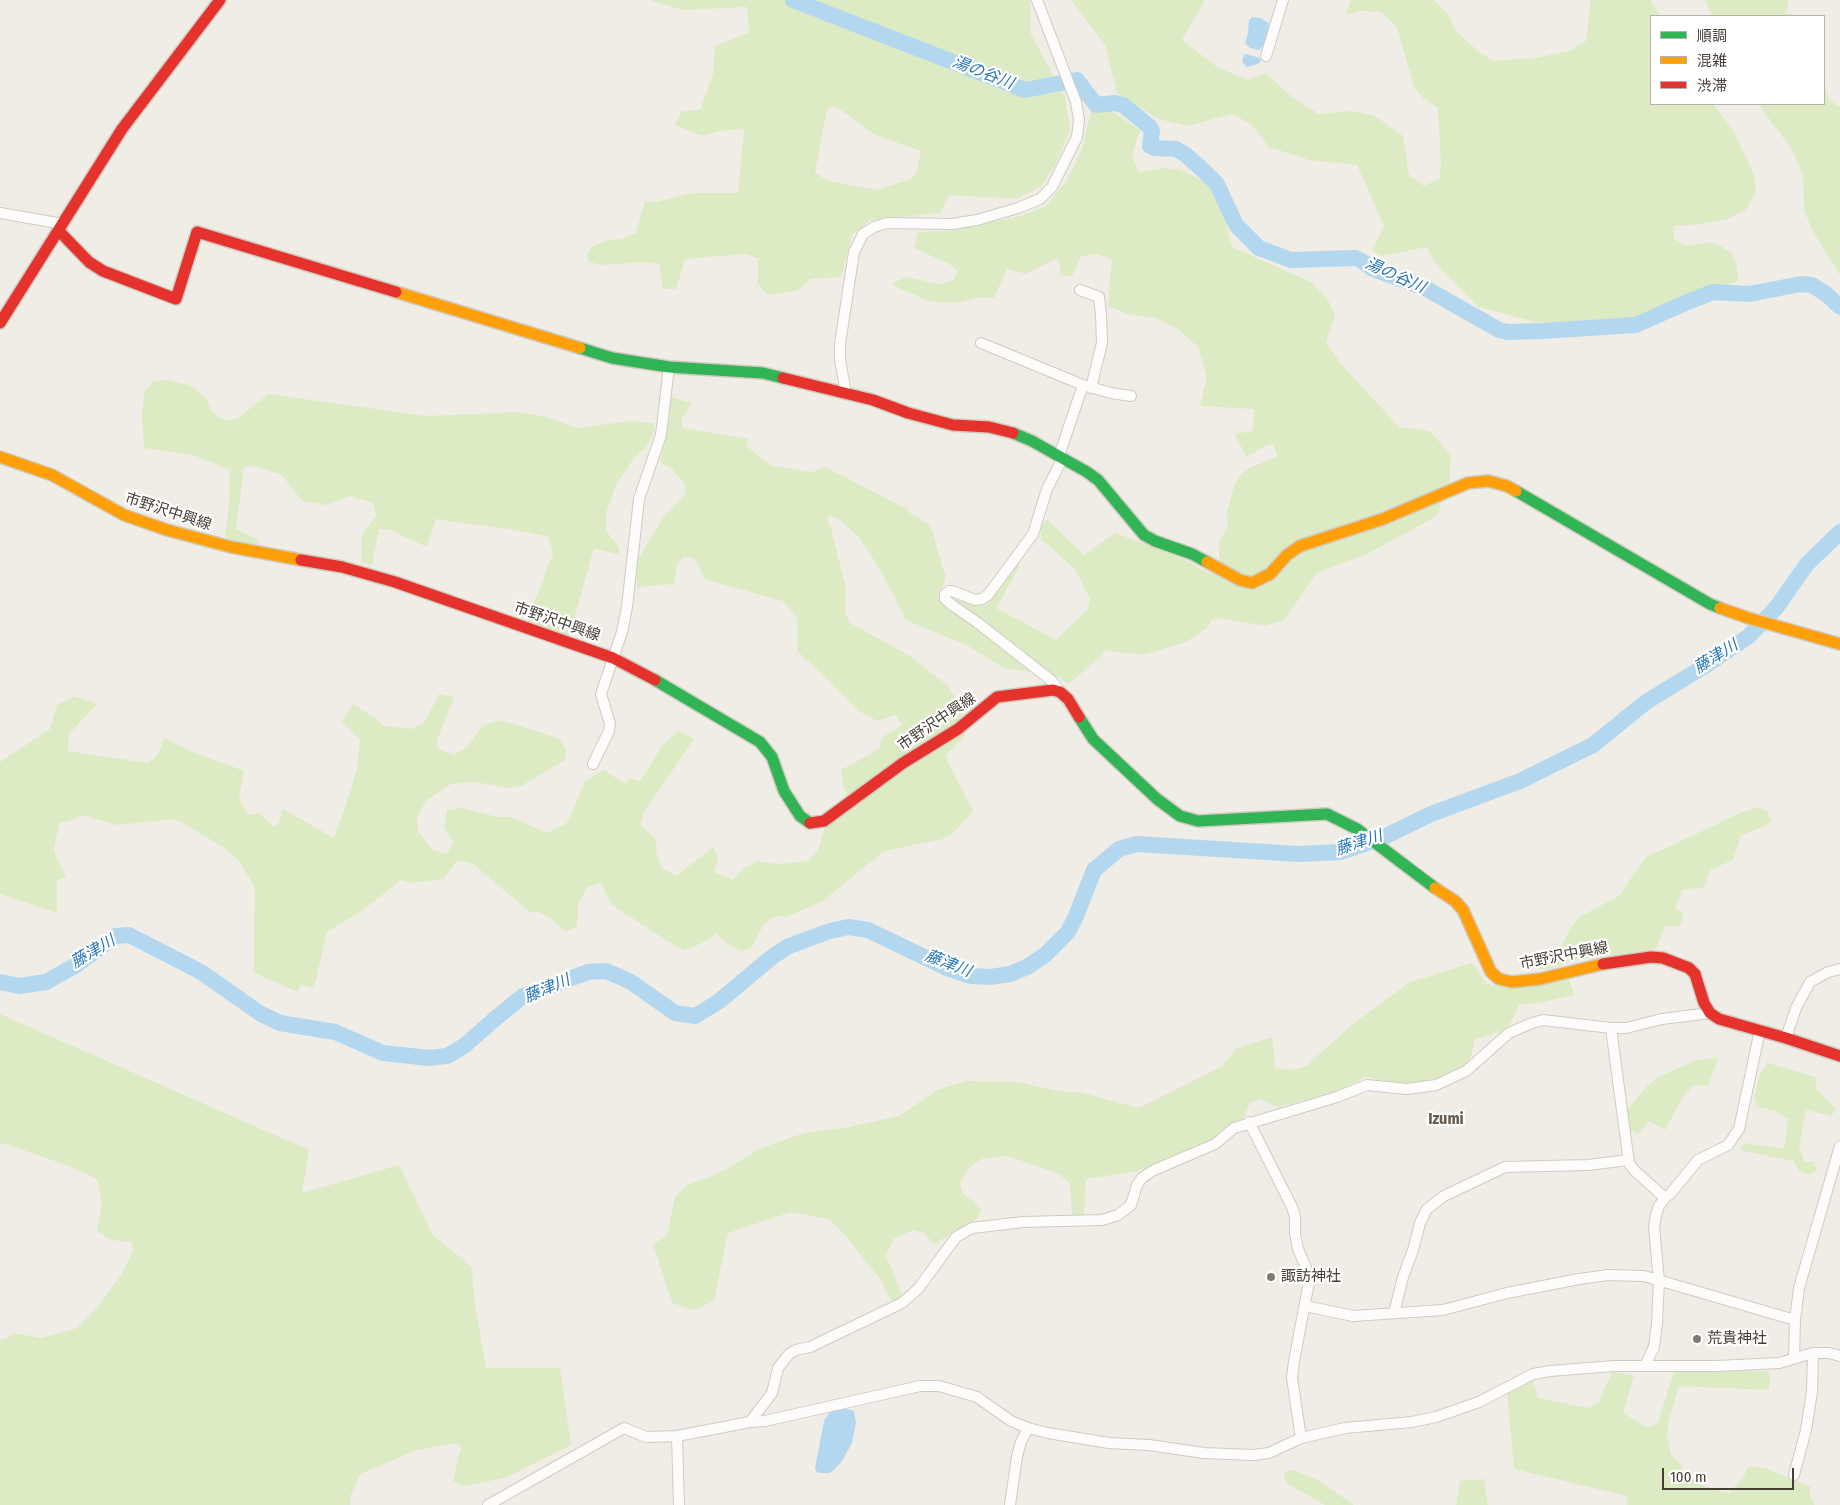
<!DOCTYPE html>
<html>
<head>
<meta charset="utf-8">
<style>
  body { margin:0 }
  #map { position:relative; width:1840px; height:1505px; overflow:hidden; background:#f0ede6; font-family:"Fira Sans Condensed","Noto Sans JP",sans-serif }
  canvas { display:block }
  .legend { position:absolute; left:1650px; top:15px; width:175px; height:90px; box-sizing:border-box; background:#fff; border:1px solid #b5b2ad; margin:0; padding:6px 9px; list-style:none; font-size:15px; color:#453e33 }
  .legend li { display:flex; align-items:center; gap:10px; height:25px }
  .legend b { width:25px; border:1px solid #b5b2ad }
  .scale { position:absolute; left:1662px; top:1468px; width:132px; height:22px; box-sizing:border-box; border:2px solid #453e33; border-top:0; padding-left:6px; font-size:15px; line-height:18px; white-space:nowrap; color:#453e33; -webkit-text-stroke:4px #fff; paint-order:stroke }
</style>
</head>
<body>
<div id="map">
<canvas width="1840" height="1505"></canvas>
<ul class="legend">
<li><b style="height:6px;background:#30b455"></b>順調</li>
<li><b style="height:6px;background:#ff9f0a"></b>混雑</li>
<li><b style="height:6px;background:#e5322d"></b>渋滞</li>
</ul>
<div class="scale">100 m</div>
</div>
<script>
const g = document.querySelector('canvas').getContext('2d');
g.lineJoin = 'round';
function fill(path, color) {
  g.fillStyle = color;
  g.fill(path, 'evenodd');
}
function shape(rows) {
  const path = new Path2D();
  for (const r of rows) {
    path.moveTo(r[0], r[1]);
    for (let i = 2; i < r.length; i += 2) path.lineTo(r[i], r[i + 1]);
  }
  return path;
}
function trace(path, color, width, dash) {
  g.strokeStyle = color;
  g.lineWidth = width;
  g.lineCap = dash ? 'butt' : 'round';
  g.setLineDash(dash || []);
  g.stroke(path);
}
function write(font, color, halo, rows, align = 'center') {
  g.font = font + ' "Fira Sans Condensed","Noto Sans JP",sans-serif';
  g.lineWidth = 4.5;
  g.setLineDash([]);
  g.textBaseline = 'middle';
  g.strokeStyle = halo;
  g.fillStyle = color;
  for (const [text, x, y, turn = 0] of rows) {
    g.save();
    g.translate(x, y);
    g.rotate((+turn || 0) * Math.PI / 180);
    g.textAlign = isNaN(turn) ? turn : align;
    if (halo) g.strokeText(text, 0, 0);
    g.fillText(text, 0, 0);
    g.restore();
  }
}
const green = shape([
  [650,0,1030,0,1031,34,1065,97,1070,129,1059,158,1042,186,1016,199,949,195,941,213,870,220,852,235,841,277,811,279,797,291,768,295,758,284,758,258,744,254,685,259,676,289,663,289,659,264,645,262,601,265,589,262,587,255,592,247,607,240,623,239,636,233,645,201,655,202,692,193,738,193,744,129,721,131,701,136,675,125,682,111,700,110,713,74,715,46,749,32,747,7,682,10],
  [833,106,841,110,875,135,921,151,917,172,911,179,876,190,834,182,823,178,815,172,826,114,828,108],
  [1071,0,1205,0,1182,40,1217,67,1247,80,1266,73,1293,98,1319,114,1352,111,1375,116,1403,136,1409,175,1424,186,1439,179,1441,166,1438,108,1423,98,1414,87,1397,27,1381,12,1361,11,1346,15,1351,0,1434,0,1447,13,1455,30,1479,52,1494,61,1535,58,1570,51,1586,41,1591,0,1650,0,1661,16,1651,16,1651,104,1713,104,1734,132,1754,174,1756,192,1746,210,1727,219,1701,224,1674,226,1673,238,1685,246,1709,242,1721,246,1733,255,1737,267,1738,281,1635,322,1535,322,1479,307,1434,262,1427,247,1381,256,1372,250,1384,226,1357,165,1309,160,1269,147,1251,124,1232,114,1188,126,1158,119,1117,93,1105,45],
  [1705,0,1789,0,1786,13,1797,16,1712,16],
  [1824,82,1829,100,1840,107,1840,275,1811,228,1804,209,1803,175,1791,148,1758,104,1824,104],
  [1092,108,1108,109,1140,130,1132,155,1138,172,1165,168,1181,170,1212,185,1224,215,1232,247,1311,282,1327,298,1335,316,1326,342,1341,364,1399,427,1430,431,1451,455,1449,482,1437,515,1428,521,1367,554,1317,573,1284,620,1266,626,1220,618,1212,620,1207,628,1186,642,1143,655,1104,650,1101,656,1069,684,1056,676,1004,668,968,646,906,620,881,571,859,537,841,521,831,515,827,518,831,528,846,589,845,612,850,623,910,656,947,685,964,712,957,722,965,736,945,756,973,811,954,832,943,839,884,851,823,901,786,917,776,916,764,924,751,948,741,951,729,945,716,934,700,944,684,950,669,942,612,905,601,883,587,887,578,905,577,927,565,931,550,918,538,912,530,912,473,864,461,861,455,863,443,879,410,883,401,880,363,910,327,932,314,988,301,985,298,992,254,973,255,891,254,885,238,860,223,847,176,819,117,825,82,815,72,820,59,823,54,851,66,877,57,880,57,913,0,894,0,762,50,729,57,705,74,696,97,704,69,734,68,751,148,763,157,756,165,738,190,751,244,771,239,798,247,814,260,814,274,827,279,823,283,809,334,838,350,793,358,764,360,739,342,722,353,704,378,720,383,726,411,729,424,723,439,694,454,697,437,740,438,749,454,755,468,746,483,725,500,720,549,735,559,739,567,750,565,760,521,786,508,788,475,782,451,784,426,801,417,817,418,831,433,850,447,854,453,842,444,827,447,810,463,808,497,817,511,817,547,833,567,823,585,781,604,770,625,784,630,778,640,781,662,746,678,731,694,739,644,812,640,825,655,838,657,855,661,867,676,876,713,847,718,858,714,872,733,880,743,869,757,861,776,864,808,861,818,851,825,827,852,810,843,785,841,770,879,749,883,737,902,725,896,715,877,721,859,711,819,671,798,652,797,617,783,601,706,580,694,558,684,557,677,564,674,584,637,587,637,562,643,551,664,516,685,495,685,485,672,469,660,462,669,423,671,397,691,403,686,413,681,418,683,428,748,439,746,446,772,466,812,472,825,467,905,508,910,513,931,526,943,569,946,574,945,582,938,593,939,598,949,607,957,599,986,606,1013,565,1018,564,1019,568,996,608,1056,640,1088,609,1090,599,1075,569,1048,545,1041,540,1041,527,1047,519,1084,555,1115,533,1177,556,1210,574,1219,564,1219,541,1224,535,1228,524,1227,513,1234,485,1240,475,1249,468,1277,457,1274,445,1269,444,1246,457,1235,434,1253,431,1254,409,1200,406,1207,377,1198,347,1178,329,1156,318,1128,314,1108,306,1112,259,1097,254,1081,256,1072,276,1061,275,1058,258,1026,274,1007,269,994,298,979,297,960,302,943,303,926,300,894,286,894,282,907,277,940,284,954,280,957,271,951,265,914,248,918,232,945,231,1021,216,1046,206,1067,180,1082,149],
  [168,380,189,385,207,399,212,412,224,420,237,419,268,394,426,416,519,412,546,417,577,428,631,421,654,423,654,432,648,445,634,458,617,483,606,513,606,531,619,547,619,555,594,548,569,637,527,621,553,554,549,537,521,531,436,519,427,547,390,530,379,529,372,565,361,562,362,535,376,516,373,503,350,496,326,505,302,501,282,475,255,466,244,467,236,529,260,541,256,547,234,543,225,537,229,505,230,470,193,455,144,448,142,414,145,390,154,381],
  [1759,807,1768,812,1771,821,1763,827,1741,835,1733,860,1710,870,1704,888,1683,889,1675,908,1683,912,1682,920,1679,926,1665,926,1656,949,1583,959,1547,969,1540,969,1537,962,1543,955,1554,950,1564,943,1569,930,1579,917,1619,896,1645,858,1740,813],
  [1472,963,1487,984,1506,988,1569,979,1574,995,1544,1002,1519,1005,1510,1024,1503,1031,1474,1040,1471,1056,1465,1065,1453,1075,1430,1082,1409,1085,1365,1077,1339,1091,1277,1107,1260,1099,1250,1103,1243,1119,1211,1141,1137,1171,1086,1179,1084,1216,1072,1217,1070,1183,1057,1173,1007,1156,981,1159,969,1168,960,1184,963,1194,974,1202,981,1210,977,1219,934,1244,924,1233,913,1230,893,1239,886,1256,903,1297,896,1301,891,1300,880,1279,844,1234,829,1219,791,1212,728,1233,714,1301,694,1310,672,1303,653,1244,667,1236,675,1197,687,1185,720,1173,759,1149,804,1133,849,1127,899,1116,937,1090,967,1081,1018,1082,1057,1091,1083,1093,1139,1108,1222,1066,1237,1048,1272,1037,1275,1068,1294,1070,1306,1066,1353,1024,1410,982],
  [0,1014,309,1150,302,1193,399,1165,433,1235,472,1267,474,1299,486,1368,560,1368,571,1445,505,1478,463,1486,453,1481,461,1447,456,1443,417,1450,360,1474,350,1497,351,1505,0,1505,0,1339,3,1340,15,1333,40,1338,77,1328,97,1308,122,1274,133,1251,132,1242,111,1240,97,1231,102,1203,97,1179,69,1166,3,1143,0,1146],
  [1711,1058,1718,1058,1708,1086,1694,1085,1684,1095,1665,1130,1649,1121,1638,1134,1628,1129,1627,1110,1647,1086,1660,1076,1697,1060],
  [1768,1063,1816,1077,1816,1089,1835,1108,1832,1116,1806,1110,1799,1147,1804,1161,1814,1162,1817,1170,1809,1175,1799,1171,1793,1161,1744,1151,1740,1149,1744,1143,1784,1149,1788,1119,1776,1111,1757,1107,1754,1097,1760,1074],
  [1674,1371,1769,1371,1770,1379,1769,1390,1679,1386,1668,1424,1667,1437,1671,1455,1681,1464,1683,1475,1695,1482,1722,1492,1729,1493,1743,1478,1748,1467,1765,1468,1811,1487,1809,1493,1815,1505,1627,1505,1627,1496,1514,1469,1507,1394,1533,1381,1538,1398,1588,1408,1599,1402,1612,1372,1634,1376,1623,1413,1648,1428,1658,1423],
  [1294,1470,1318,1480,1354,1505,1325,1505,1286,1483,1284,1475,1285,1472],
  [1484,1479,1488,1505,1456,1505,1460,1481]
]);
const water = shape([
  [1252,17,1260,18,1269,23,1266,43,1259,50,1250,48,1245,43,1248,33,1249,20],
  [1246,54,1260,58,1261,61,1258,64,1247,67,1242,62,1244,55],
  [843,1408,854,1411,856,1423,852,1443,842,1461,834,1470,829,1473,820,1473,817,1472,815,1468,824,1421,829,1413]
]);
const river = shape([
  [793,0,1025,90,1077,80,1096,105,1115,103,1123,105,1150,127,1152,131,1150,146,1155,148,1176,149,1186,155,1205,172,1217,184,1236,225,1259,248,1291,260,1355,258,1362,261,1373,269,1425,288,1499,330,1508,332,1542,331,1636,325,1685,303,1713,292,1749,294,1801,284,1812,285,1826,294,1840,307],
  [0,982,19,986,46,982,76,965,116,936,129,935,201,972,261,1014,280,1023,335,1032,383,1053,429,1058,447,1056,464,1046,496,1018,523,996,588,972,606,971,620,977,631,982,675,1013,695,1016,718,1002,772,957,789,946,830,931,848,927,868,930,947,968,970,976,991,977,1010,974,1027,967,1045,955,1068,932,1076,916,1094,870,1119,849,1137,844,1298,854,1341,852,1384,837,1431,814,1520,781,1593,745,1646,702,1708,664,1749,636,1776,608,1807,564,1840,532]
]);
const street = shape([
  [1266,56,1283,0],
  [0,213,63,224],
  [1080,290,1099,297,1101,315,1102,343,1091,388],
  [981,343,1083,385,1111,393,1131,396],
  [846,393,840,360,840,344,854,252,863,234,874,227,887,223,952,224,977,220,1018,208,1040,199,1052,187,1077,137,1079,120,1076,102,1037,0],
  [1059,456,1083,385],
  [1060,692,1052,681,978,623,952,605,945,599,945,594,949,591,952,591,975,600,982,599,988,595,1033,534,1047,489,1063,458],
  [593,764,609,731,610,724,601,694,622,632,627,607,639,499,661,435,669,367],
  [1611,1028,1629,1163,1634,1170,1665,1198],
  [1786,1038,1796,1008,1810,982,1828,972,1840,969],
  [1249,1122,1292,1207,1295,1217,1295,1234,1298,1249,1306,1268,1309,1282,1294,1361,1292,1378,1301,1438],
  [1305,1306,1353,1316,1443,1310,1507,1293,1579,1279,1608,1275,1644,1276,1795,1320],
  [1394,1313,1403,1277,1413,1250,1420,1223,1427,1209,1444,1196,1505,1167,1588,1165,1628,1160],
  [1794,1358,1795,1320,1799,1288,1840,1146],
  [1645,1366,1654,1347,1657,1323,1659,1281,1654,1227,1656,1215,1659,1206,1665,1198,1671,1193,1698,1160,1728,1145,1739,1129,1760,1030],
  [750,1422,772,1393,778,1368,789,1354,796,1350,810,1347,902,1303,918,1289,956,1237,972,1228,1023,1222,1102,1220,1118,1215,1131,1205,1137,1185,1142,1178,1152,1171,1215,1144,1234,1128,1337,1097,1367,1085,1407,1089,1436,1085,1466,1071,1509,1033,1532,1023,1543,1020,1611,1028,1626,1028,1662,1019,1710,1013],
  [677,1436,679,1505],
  [1794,1475,1806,1430,1812,1392,1813,1353],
  [488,1505,624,1428,646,1437,677,1436,750,1422,765,1421,920,1386,939,1386,977,1397,1011,1421,1028,1428,1048,1433,1109,1443,1149,1445,1204,1453,1253,1455,1269,1453,1301,1438,1345,1428,1412,1422,1436,1417,1479,1402,1533,1374,1550,1371,1614,1366,1717,1366,1779,1363,1813,1353,1829,1353,1840,1356],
  [1010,1505,1017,1456,1021,1442,1028,1428]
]);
const fast = shape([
  [580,348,612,358,669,367,763,373,783,378],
  [1013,433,1032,441,1087,472,1098,480,1144,535,1155,541,1192,554,1207,562],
  [1516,491,1710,604,1720,608],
  [655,680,760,742,772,757,784,791,800,816,810,823],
  [1079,717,1093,739,1157,799,1180,816,1198,821,1327,814,1357,829,1435,888]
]);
const slow = shape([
  [396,292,580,348],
  [0,457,52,475,124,515,167,530,231,547,301,560],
  [1207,562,1240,580,1252,583,1270,574,1287,555,1300,546,1383,519,1468,483,1488,481,1507,486,1516,491],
  [1720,608,1748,618,1840,644],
  [1435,888,1455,901,1463,910,1491,972,1499,979,1512,982,1540,979,1603,964]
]);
const jam = shape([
  [59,231,89,262,103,271,176,299,197,232,396,292],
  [0,323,122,129,220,0],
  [783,378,873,400,908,413,953,425,989,427,1013,433],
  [301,560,342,567,395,582,613,658,655,680],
  [810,823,824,821,903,763,958,729,997,697,1053,690,1060,692,1068,699,1079,717],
  [1603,964,1651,957,1663,958,1689,968,1695,974,1704,1003,1710,1013,1719,1019,1786,1038,1840,1056]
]);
const markers = [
  [1271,1277,5,"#817b72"],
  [1697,1339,5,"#817b72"]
];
const streetNames = [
  ["市野沢中興線",168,512,18],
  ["市野沢中興線",557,622,19],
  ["市野沢中興線",937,722,-34],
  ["市野沢中興線",1564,956,-11]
];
const poiNames = [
  ["諏訪神社",1281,1277],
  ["荒貴神社",1707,1339]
];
const waterNames = [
  ["湯の谷川",983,73,21],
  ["湯の谷川",1395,276,24],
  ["藤津川",1716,657,-32],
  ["藤津川",1359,843,-18],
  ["藤津川",93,952,-31],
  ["藤津川",948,964,21],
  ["藤津川",547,989,-23]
];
const neighbourhoodNames = [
  ["Izumi",1446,1120]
];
fill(green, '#dcebc4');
fill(water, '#b4d7f0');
trace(river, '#b4d7f0', 16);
trace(street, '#cecbc4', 12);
trace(fast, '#cfcabd', 14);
trace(slow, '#cfcabd', 14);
trace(jam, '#cfcabd', 14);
trace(street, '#fdfcfb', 10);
trace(fast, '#30b455', 11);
trace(slow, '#ff9f0a', 11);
trace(jam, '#e5322d', 11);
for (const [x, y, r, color] of markers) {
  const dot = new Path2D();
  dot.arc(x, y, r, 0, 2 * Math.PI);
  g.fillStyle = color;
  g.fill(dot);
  trace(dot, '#fff', 2);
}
write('15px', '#453e33', '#fff', streetNames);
write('15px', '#453e33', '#fff', poiNames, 'left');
write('italic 16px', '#2675b7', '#fff', waterNames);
write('bold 16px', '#685d49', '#fff', neighbourhoodNames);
</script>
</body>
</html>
